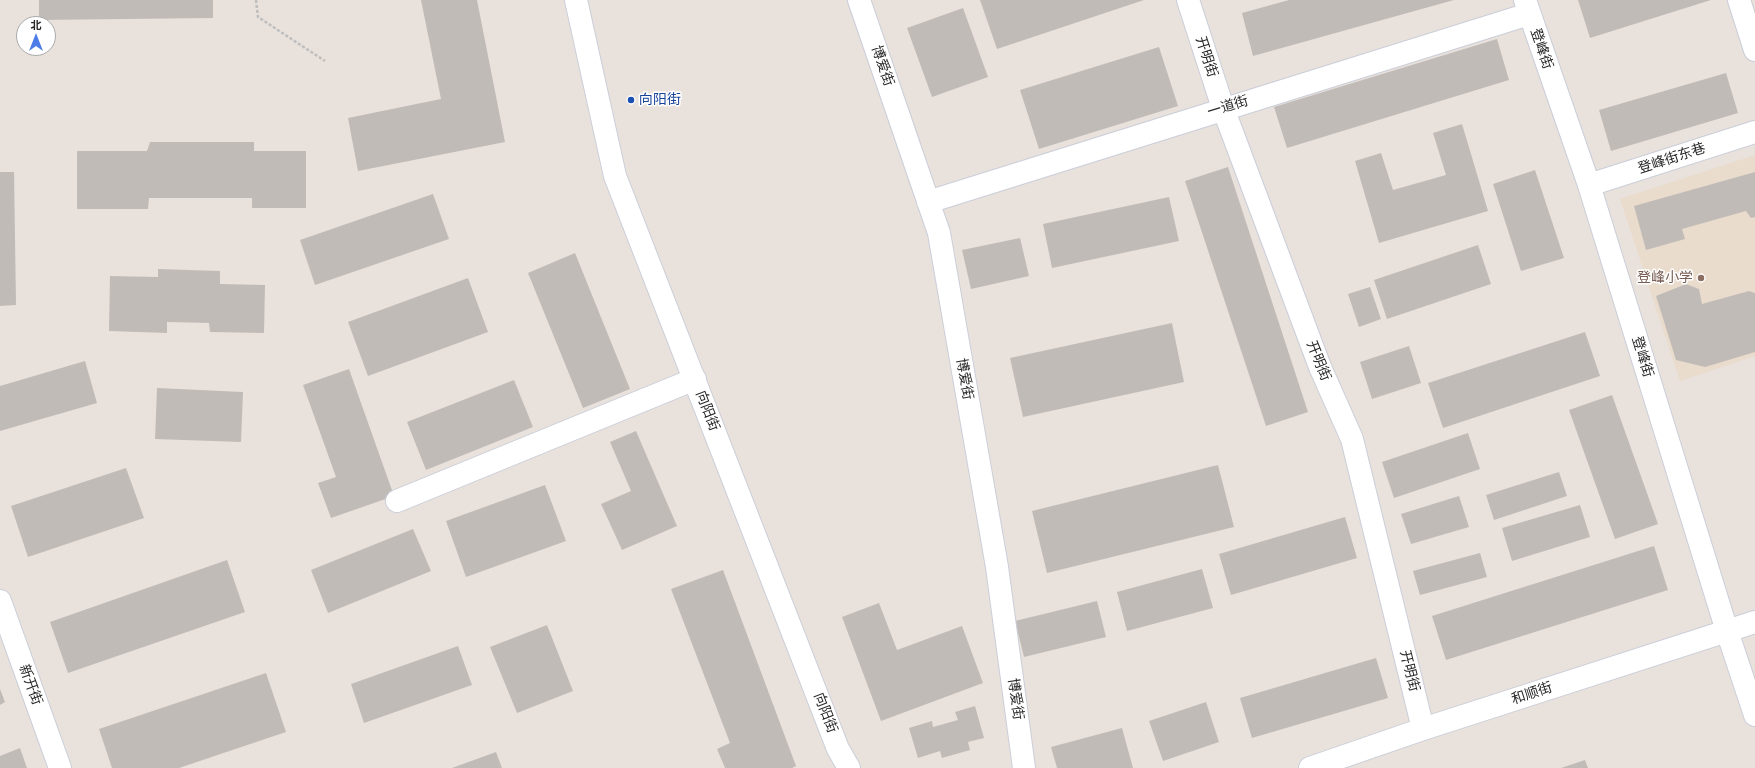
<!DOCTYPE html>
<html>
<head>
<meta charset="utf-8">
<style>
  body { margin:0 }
  #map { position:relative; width:1755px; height:768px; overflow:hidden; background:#e9e1db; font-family:"DM Sans","Noto Sans SC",sans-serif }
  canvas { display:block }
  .north { position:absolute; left:16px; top:16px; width:40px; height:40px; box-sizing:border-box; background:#fff; border:1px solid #a9a9a9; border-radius:50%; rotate:0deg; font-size:11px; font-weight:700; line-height:16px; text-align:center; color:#282828 }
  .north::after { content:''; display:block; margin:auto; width:14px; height:18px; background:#4b7ce7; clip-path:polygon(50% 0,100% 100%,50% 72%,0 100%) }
</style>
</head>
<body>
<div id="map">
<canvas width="1755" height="768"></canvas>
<div class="north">北</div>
</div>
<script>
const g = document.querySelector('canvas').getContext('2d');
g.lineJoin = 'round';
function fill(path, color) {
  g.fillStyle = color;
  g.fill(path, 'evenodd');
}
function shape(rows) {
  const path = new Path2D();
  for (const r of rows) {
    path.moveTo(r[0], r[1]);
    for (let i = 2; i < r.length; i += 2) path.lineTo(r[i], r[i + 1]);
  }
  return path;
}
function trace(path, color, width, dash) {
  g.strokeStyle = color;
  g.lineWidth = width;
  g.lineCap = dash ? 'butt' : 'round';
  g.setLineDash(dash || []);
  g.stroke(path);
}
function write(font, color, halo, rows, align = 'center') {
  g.font = font + ' "DM Sans","Noto Sans SC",sans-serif';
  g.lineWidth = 3;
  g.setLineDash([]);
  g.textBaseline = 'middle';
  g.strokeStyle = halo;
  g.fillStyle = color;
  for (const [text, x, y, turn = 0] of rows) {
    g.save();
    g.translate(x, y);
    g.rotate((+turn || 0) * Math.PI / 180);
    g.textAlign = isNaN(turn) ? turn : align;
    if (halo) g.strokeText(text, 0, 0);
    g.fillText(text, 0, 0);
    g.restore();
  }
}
const education = shape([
  [1755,155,1755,356,1680,381,1620,199]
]);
const building = shape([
  [39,0,213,0,213,18,39,20],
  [421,0,477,0,505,142,358,171,348,118,441,99],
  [980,0,1144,0,997,49],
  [1289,0,1454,0,1253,56,1242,13],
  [1578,0,1711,0,1590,38],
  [963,8,988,77,932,97,907,28],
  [1497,39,1509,80,1287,148,1274,107],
  [1159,47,1178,106,1039,149,1020,90],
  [1726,73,1738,113,1611,151,1599,110],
  [1462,124,1488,211,1379,243,1355,161,1381,153,1393,190,1446,175,1433,133],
  [150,142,254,142,254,151,306,151,306,208,252,208,252,198,149,198,148,209,77,209,77,151,147,151],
  [1228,167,1308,412,1266,426,1185,181],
  [1535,170,1564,258,1521,271,1493,184],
  [0,172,14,172,16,305,0,306],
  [1755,172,1755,217,1751,218,1746,211,1682,229,1685,239,1646,250,1634,206],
  [433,194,449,239,315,285,300,240],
  [1169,197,1179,241,1052,268,1043,224],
  [1020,238,1029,276,971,289,962,250],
  [1478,245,1491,284,1387,319,1374,280],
  [575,253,630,389,583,408,528,273],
  [158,269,220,271,220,284,265,285,264,333,210,332,209,323,167,322,167,333,109,331,110,276,158,277],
  [468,278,488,332,368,376,348,322],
  [1686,284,1699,289,1702,304,1749,291,1755,293,1755,352,1705,367,1676,360,1656,296],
  [1370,287,1381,319,1359,327,1348,294],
  [1172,323,1184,382,1023,417,1010,358],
  [1585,332,1600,376,1443,428,1428,383],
  [1409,346,1421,383,1372,399,1360,362],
  [85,361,97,403,0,431,0,386],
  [349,369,394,496,331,518,318,483,336,477,303,385],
  [514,380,533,427,426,470,407,422],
  [157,388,243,392,241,442,155,439],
  [1612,395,1658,524,1615,539,1569,410],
  [636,431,677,526,622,550,601,504,631,491,610,442],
  [1468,433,1480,469,1394,498,1382,462],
  [1218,465,1234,527,1047,573,1032,511],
  [126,468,144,518,28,557,11,506],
  [1559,472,1567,496,1494,520,1486,495],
  [545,485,566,541,466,577,446,521],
  [1459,496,1469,527,1411,544,1401,514],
  [1580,505,1590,537,1512,561,1502,528],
  [1345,517,1357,558,1231,595,1219,554],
  [413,529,431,571,328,613,311,570],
  [1654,546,1668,590,1446,660,1432,616],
  [1480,553,1487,577,1420,595,1413,571],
  [227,560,245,612,68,673,50,622],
  [1202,569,1213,608,1127,631,1117,592],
  [723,570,796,766,792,768,725,768,717,749,730,743,671,589],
  [1097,601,1106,637,1024,657,1015,621],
  [879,603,897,650,962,626,983,683,881,721,842,617],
  [547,625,573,691,517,713,490,647],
  [458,646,472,685,364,723,351,684],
  [1376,658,1388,698,1252,738,1240,698],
  [266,673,286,732,179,768,112,768,99,729],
  [0,689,5,702,0,705],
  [1206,702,1219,742,1163,761,1149,721],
  [975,706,984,738,968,742,970,750,942,758,940,751,918,758,909,728,932,721,933,727,958,720,955,712],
  [1122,728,1133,768,1057,768,1051,747],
  [20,748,27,768,0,768,0,756],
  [496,752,502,768,452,768],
  [1585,760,1588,768,1561,768]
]);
const path = shape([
  [256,0,258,17,325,61]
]);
const minor = shape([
  [859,0,939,233,997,567,1024,768],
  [1188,0,1223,108,1320,367,1352,439,1423,729],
  [1739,0,1755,50],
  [1589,185,1755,132],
  [928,202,1529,14],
  [397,501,695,379],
  [1310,768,1423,729,1755,622]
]);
const tertiary = shape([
  [576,0,615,176,838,749,849,768],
  [1525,0,1589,185,1727,631,1755,715],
  [0,601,60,768]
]);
const markers = [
  [631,100,4,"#1a4fb4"],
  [1701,278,4,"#8d6e63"]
];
const streetNames = [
  ["登峰街",1541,49,71],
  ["开明街",1206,57,72],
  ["博爱街",882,66,71],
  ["一道街",1228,107,-17],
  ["登峰街东巷",1672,159,-18],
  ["登峰街",1642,357,73],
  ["开明街",1318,361,68],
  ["博爱街",964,379,80],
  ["向阳街",707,411,69],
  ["开明街",1409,671,76],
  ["新开街",30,685,70],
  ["和顺街",1532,694,-18],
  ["博爱街",1015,699,82],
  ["向阳街",825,713,69]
];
const transitNames = [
  ["向阳街",639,100]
];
const educationNames = [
  ["登峰小学",1693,278]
];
fill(education, '#e9dccc');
fill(building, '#c1bbb8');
trace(minor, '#caced9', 24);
trace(tertiary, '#caced9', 24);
trace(path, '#bebebe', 2.5, [3, 2]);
trace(minor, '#fff', 22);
trace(tertiary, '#fff', 22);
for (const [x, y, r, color] of markers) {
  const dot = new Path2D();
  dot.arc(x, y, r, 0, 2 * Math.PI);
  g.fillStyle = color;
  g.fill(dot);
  trace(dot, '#fff', 1.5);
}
write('14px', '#282828', '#fff', streetNames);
write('14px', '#164399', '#fff', transitNames, 'left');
write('14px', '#785e54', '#fff', educationNames, 'right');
</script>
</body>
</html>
